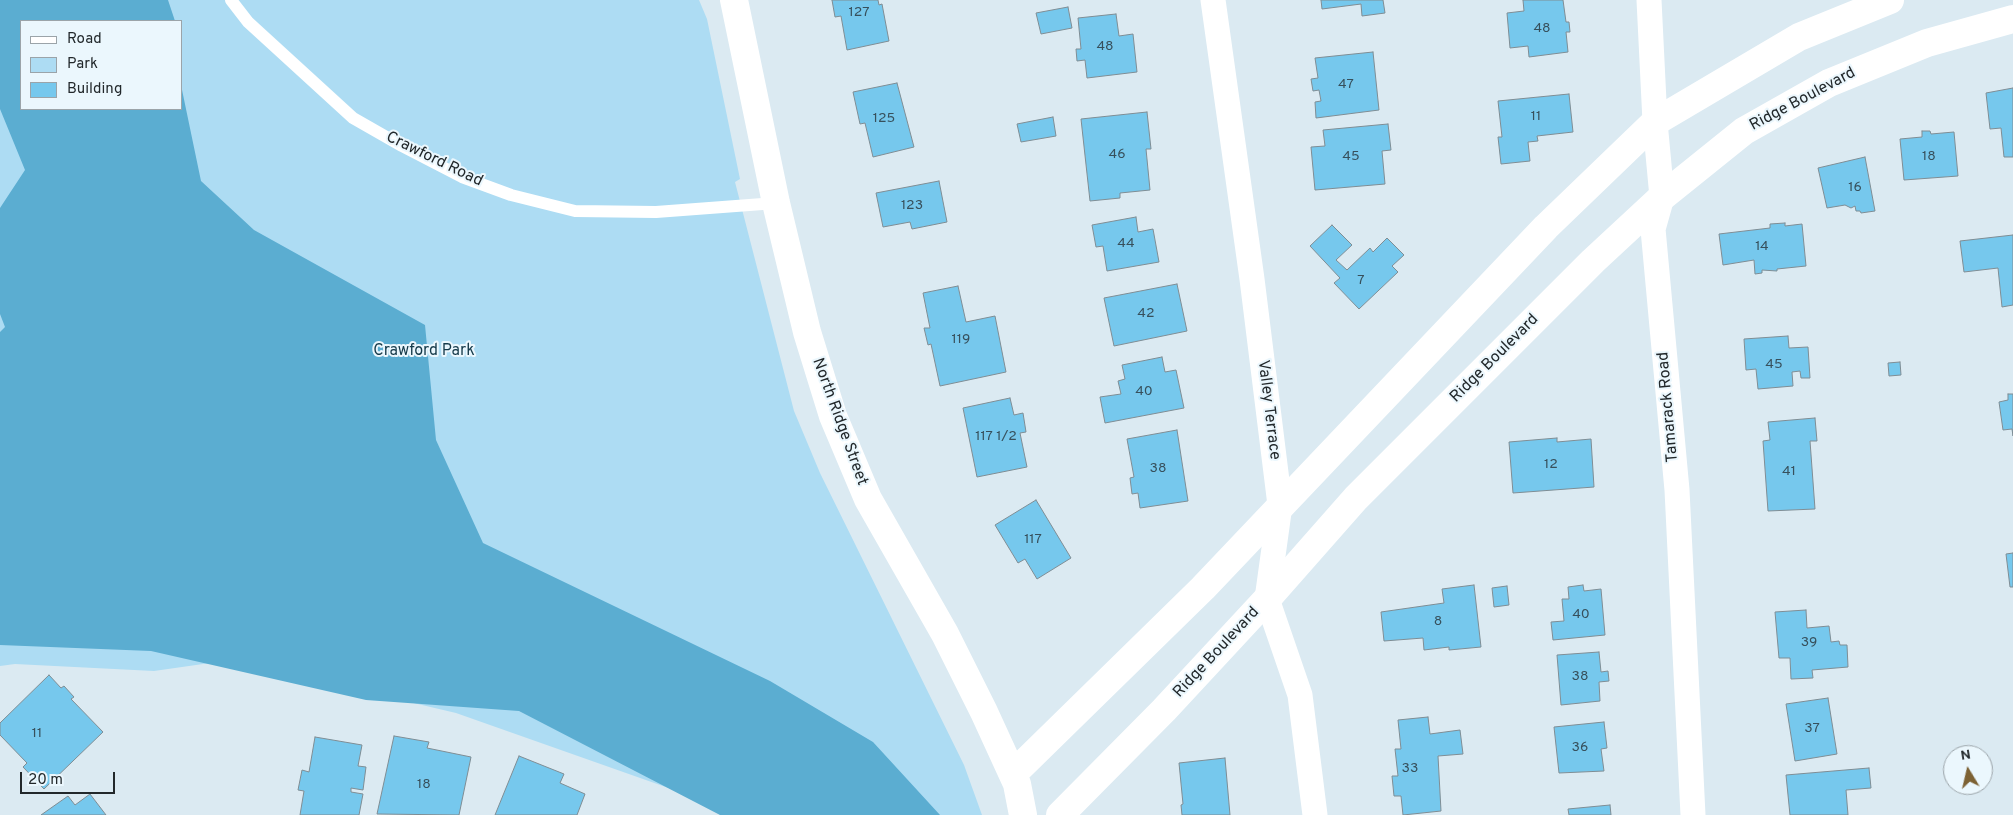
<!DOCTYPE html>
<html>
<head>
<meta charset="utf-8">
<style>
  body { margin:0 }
  #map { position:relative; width:2013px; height:815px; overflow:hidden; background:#dbeaf2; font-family:Overpass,sans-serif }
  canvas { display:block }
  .legend { position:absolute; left:20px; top:20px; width:162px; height:90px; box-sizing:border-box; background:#ebf7fd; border:1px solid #9ba4a9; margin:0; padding:6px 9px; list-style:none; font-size:15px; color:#22282b }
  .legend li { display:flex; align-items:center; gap:10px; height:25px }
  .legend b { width:25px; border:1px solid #9ba4a9 }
  .north { position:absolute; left:1943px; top:745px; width:50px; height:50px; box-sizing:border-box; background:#ebf7fd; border:1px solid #9ba4a9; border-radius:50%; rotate:351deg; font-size:14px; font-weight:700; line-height:20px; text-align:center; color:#22282b }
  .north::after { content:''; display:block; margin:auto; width:18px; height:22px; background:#7d6234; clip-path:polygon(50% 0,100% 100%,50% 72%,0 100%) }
  .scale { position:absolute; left:20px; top:772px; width:95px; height:22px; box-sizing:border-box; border:2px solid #22282b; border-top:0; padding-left:6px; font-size:15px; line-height:18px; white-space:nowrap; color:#22282b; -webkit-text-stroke:4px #ebf7fd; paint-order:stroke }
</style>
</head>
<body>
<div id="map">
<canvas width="2013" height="815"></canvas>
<ul class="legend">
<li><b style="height:6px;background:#fff"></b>Road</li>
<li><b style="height:14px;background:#addcf3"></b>Park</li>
<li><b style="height:14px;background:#76c8ed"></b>Building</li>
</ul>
<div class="north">N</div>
<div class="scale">20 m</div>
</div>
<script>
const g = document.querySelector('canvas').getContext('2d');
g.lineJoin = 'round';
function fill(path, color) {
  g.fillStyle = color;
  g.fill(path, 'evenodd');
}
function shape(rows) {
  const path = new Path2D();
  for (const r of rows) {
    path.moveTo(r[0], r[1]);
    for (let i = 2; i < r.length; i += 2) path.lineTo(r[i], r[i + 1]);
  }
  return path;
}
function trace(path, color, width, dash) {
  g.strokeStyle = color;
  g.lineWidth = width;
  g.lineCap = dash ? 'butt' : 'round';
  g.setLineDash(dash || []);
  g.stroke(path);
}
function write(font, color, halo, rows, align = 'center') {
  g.font = font + ' Overpass,sans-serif';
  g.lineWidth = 4;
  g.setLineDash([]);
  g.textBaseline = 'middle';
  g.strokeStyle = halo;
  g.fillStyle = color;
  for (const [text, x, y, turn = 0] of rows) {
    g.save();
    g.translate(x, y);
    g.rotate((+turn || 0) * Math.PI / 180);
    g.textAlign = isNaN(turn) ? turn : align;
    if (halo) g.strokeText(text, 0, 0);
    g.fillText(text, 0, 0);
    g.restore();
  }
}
const green = shape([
  [0,0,699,0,707,19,740,179,735,182,794,411,820,473,964,765,982,815,745,815,456,713,231,660,154,671,15,664,0,666],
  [21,21,181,21,181,109,21,109]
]);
const forest = shape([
  [0,0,168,0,175,21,21,21,21,109,181,109,181,85,201,181,254,230,425,325,436,440,483,543,770,681,873,742,940,815,720,815,519,711,366,700,151,651,0,645,0,332,5,327,0,314,0,208,25,170,0,109]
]);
const building = shape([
  [832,0,878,0,879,5,882,4,889,41,847,50,841,16,835,17,832,0],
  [1321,0,1383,0,1385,13,1362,16,1361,4,1322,9,1321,0],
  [1523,0,1563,0,1566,22,1569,22,1570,32,1566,32,1568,52,1529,57,1528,46,1510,48,1507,13,1524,11,1523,0],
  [1068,7,1072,28,1041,34,1036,13,1068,7],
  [1116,14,1119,36,1133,34,1137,72,1087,78,1085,60,1077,61,1076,49,1081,49,1078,18,1116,14],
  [1373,52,1379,110,1316,118,1315,102,1321,101,1319,90,1313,91,1311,79,1318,78,1315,58,1373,52],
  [897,83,914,147,873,157,865,123,860,124,853,92,897,83],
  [2013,88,2013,157,2004,157,2001,128,1990,129,1986,93,2013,88],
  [1569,94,1573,132,1537,136,1538,141,1528,142,1530,161,1501,164,1498,137,1502,137,1498,101,1569,94],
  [1147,112,1151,149,1146,149,1150,190,1120,193,1120,198,1090,201,1081,119,1147,112],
  [1053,117,1056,136,1021,142,1017,124,1053,117],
  [1388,124,1391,150,1382,151,1385,184,1315,190,1311,147,1325,146,1323,130,1388,124],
  [1922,131,1930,131,1931,134,1954,132,1958,176,1904,180,1900,139,1922,137,1922,131],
  [1865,157,1875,211,1861,213,1860,211,1856,211,1855,206,1851,208,1845,205,1827,208,1818,168,1865,157],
  [939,181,947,222,912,229,910,222,883,227,876,193,939,181],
  [1136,217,1138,232,1153,229,1159,262,1107,271,1103,246,1096,247,1092,225,1136,217],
  [1785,223,1785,226,1802,224,1806,266,1777,269,1777,271,1762,270,1762,273,1755,274,1754,260,1723,265,1719,234,1770,228,1770,224,1785,223],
  [1332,225,1352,245,1336,260,1347,270,1370,248,1373,252,1387,238,1404,255,1392,266,1398,272,1359,309,1334,283,1340,278,1310,246,1332,225],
  [2013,235,2013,305,2002,307,1998,268,1964,272,1960,241,2013,235],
  [1177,284,1187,331,1114,346,1104,298,1177,284],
  [958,286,966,322,995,316,1006,372,940,386,931,344,928,345,924,328,930,328,923,293,958,286],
  [1788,336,1789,348,1808,347,1810,378,1801,378,1800,371,1792,372,1793,386,1758,389,1756,369,1746,370,1744,339,1788,336],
  [1162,357,1165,372,1176,370,1184,408,1105,423,1100,397,1121,394,1118,381,1125,379,1122,365,1162,357],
  [1900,362,1901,375,1889,376,1888,363,1900,362],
  [2008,394,2013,394,2013,436,2012,429,2003,430,1999,402,2008,400,2008,394],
  [1010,398,1014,415,1023,413,1026,432,1020,433,1027,467,977,477,963,408,1010,398],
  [1815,418,1817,441,1810,441,1815,509,1768,511,1763,441,1770,440,1768,422,1815,418],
  [1177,430,1188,501,1140,508,1138,493,1132,494,1130,478,1134,477,1127,439,1177,430],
  [1557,438,1557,442,1591,439,1594,487,1513,493,1509,442,1557,438],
  [1036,500,1071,558,1037,579,1025,559,1018,563,995,525,1036,500],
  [2013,553,2013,587,2010,587,2006,554,2013,553],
  [1474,585,1481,647,1449,650,1449,647,1424,650,1423,638,1384,641,1381,612,1444,603,1442,589,1474,585],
  [1583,585,1584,591,1601,589,1605,635,1553,640,1551,622,1564,621,1562,599,1569,599,1568,587,1583,585],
  [1507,586,1509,605,1494,607,1492,588,1507,586],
  [1806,610,1807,628,1829,626,1831,642,1839,641,1840,645,1847,645,1848,667,1812,670,1813,678,1791,679,1790,658,1779,658,1775,612,1806,610],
  [1599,652,1601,672,1608,671,1609,681,1599,682,1600,701,1561,705,1557,655,1599,652],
  [49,675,61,688,64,686,74,697,71,699,103,732,44,789,23,767,27,763,0,735,0,723,49,675],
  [1828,698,1837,754,1795,761,1786,704,1828,698],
  [1428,717,1430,734,1460,730,1463,754,1438,756,1441,811,1403,815,1401,796,1394,796,1392,776,1398,776,1395,749,1401,749,1398,720,1428,717],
  [1604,722,1607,748,1601,749,1604,771,1559,773,1554,727,1604,722],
  [394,736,429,742,427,748,471,757,459,815,377,814,394,736],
  [315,737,362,745,358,766,366,767,363,790,351,788,351,792,363,794,359,815,300,815,304,791,298,790,302,770,309,772,315,737],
  [519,756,564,774,560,783,585,794,577,815,495,815,519,756],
  [1225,758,1230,815,1182,815,1181,805,1183,804,1179,763,1225,758],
  [1869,768,1871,788,1846,790,1848,815,1790,815,1786,775,1869,768],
  [90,794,106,815,41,815,68,796,75,805,90,794],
  [1610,805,1611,815,1569,815,1568,809,1610,805]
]);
const lane = shape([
  [231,0,248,22,353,118,402,146,462,177,511,195,575,211,656,212,776,203]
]);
const street = shape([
  [1213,0,1252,279,1280,505,1267,599,1300,695,1315,815],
  [1649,0,1655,122,1662,197,1653,229,1677,490,1693,815]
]);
const secondary = shape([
  [734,0,776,203,807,332,833,416,868,499,945,634,984,712,1017,784,1023,815],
  [1013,774,1203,588,1546,227,1655,122,1799,37,1890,0],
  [1060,815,1164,710,1267,599,1356,498,1593,261,1662,197,1744,131,1829,83,1927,43,2013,19]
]);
const numberNames = [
  ["127",859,13],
  ["48",1542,29],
  ["48",1105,47],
  ["47",1346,85],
  ["11",1536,117],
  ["125",884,119],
  ["46",1117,155],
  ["45",1351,157],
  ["18",1929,157],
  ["16",1855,188],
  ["123",912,206],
  ["44",1126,244],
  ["14",1762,247],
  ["7",1361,281],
  ["42",1146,314],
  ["119",961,340],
  ["45",1774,365],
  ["40",1144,392],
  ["117 1/2",996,437],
  ["12",1551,465],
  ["38",1158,469],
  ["41",1789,472],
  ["117",1033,540],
  ["40",1581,615],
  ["8",1438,622],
  ["39",1809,643],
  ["38",1580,677],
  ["37",1812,729],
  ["11",37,734],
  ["36",1580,748],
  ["33",1410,769],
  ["18",424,785]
];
const streetNames = [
  ["Ridge Boulevard",1803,100,-28],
  ["Crawford Road",434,160,26],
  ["Ridge Boulevard",1495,359,-45],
  ["Tamarack Road",1669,407,-95],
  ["Valley Terrace",1268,410,83],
  ["North Ridge Street",839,422,70],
  ["Ridge Boulevard",1217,653,-47]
];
const parkNames = [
  ["Crawford Park",424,352]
];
fill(green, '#addcf3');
fill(forest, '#5badd1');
fill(building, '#76c8ed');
trace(building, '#7f8d94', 1);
trace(lane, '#fff', 12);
trace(street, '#fff', 25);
trace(secondary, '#fff', 28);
write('14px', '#37505c', null, numberNames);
write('16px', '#22282b', '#ebf7fd', streetNames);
write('16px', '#153a4a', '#ebf7fd', parkNames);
</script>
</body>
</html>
